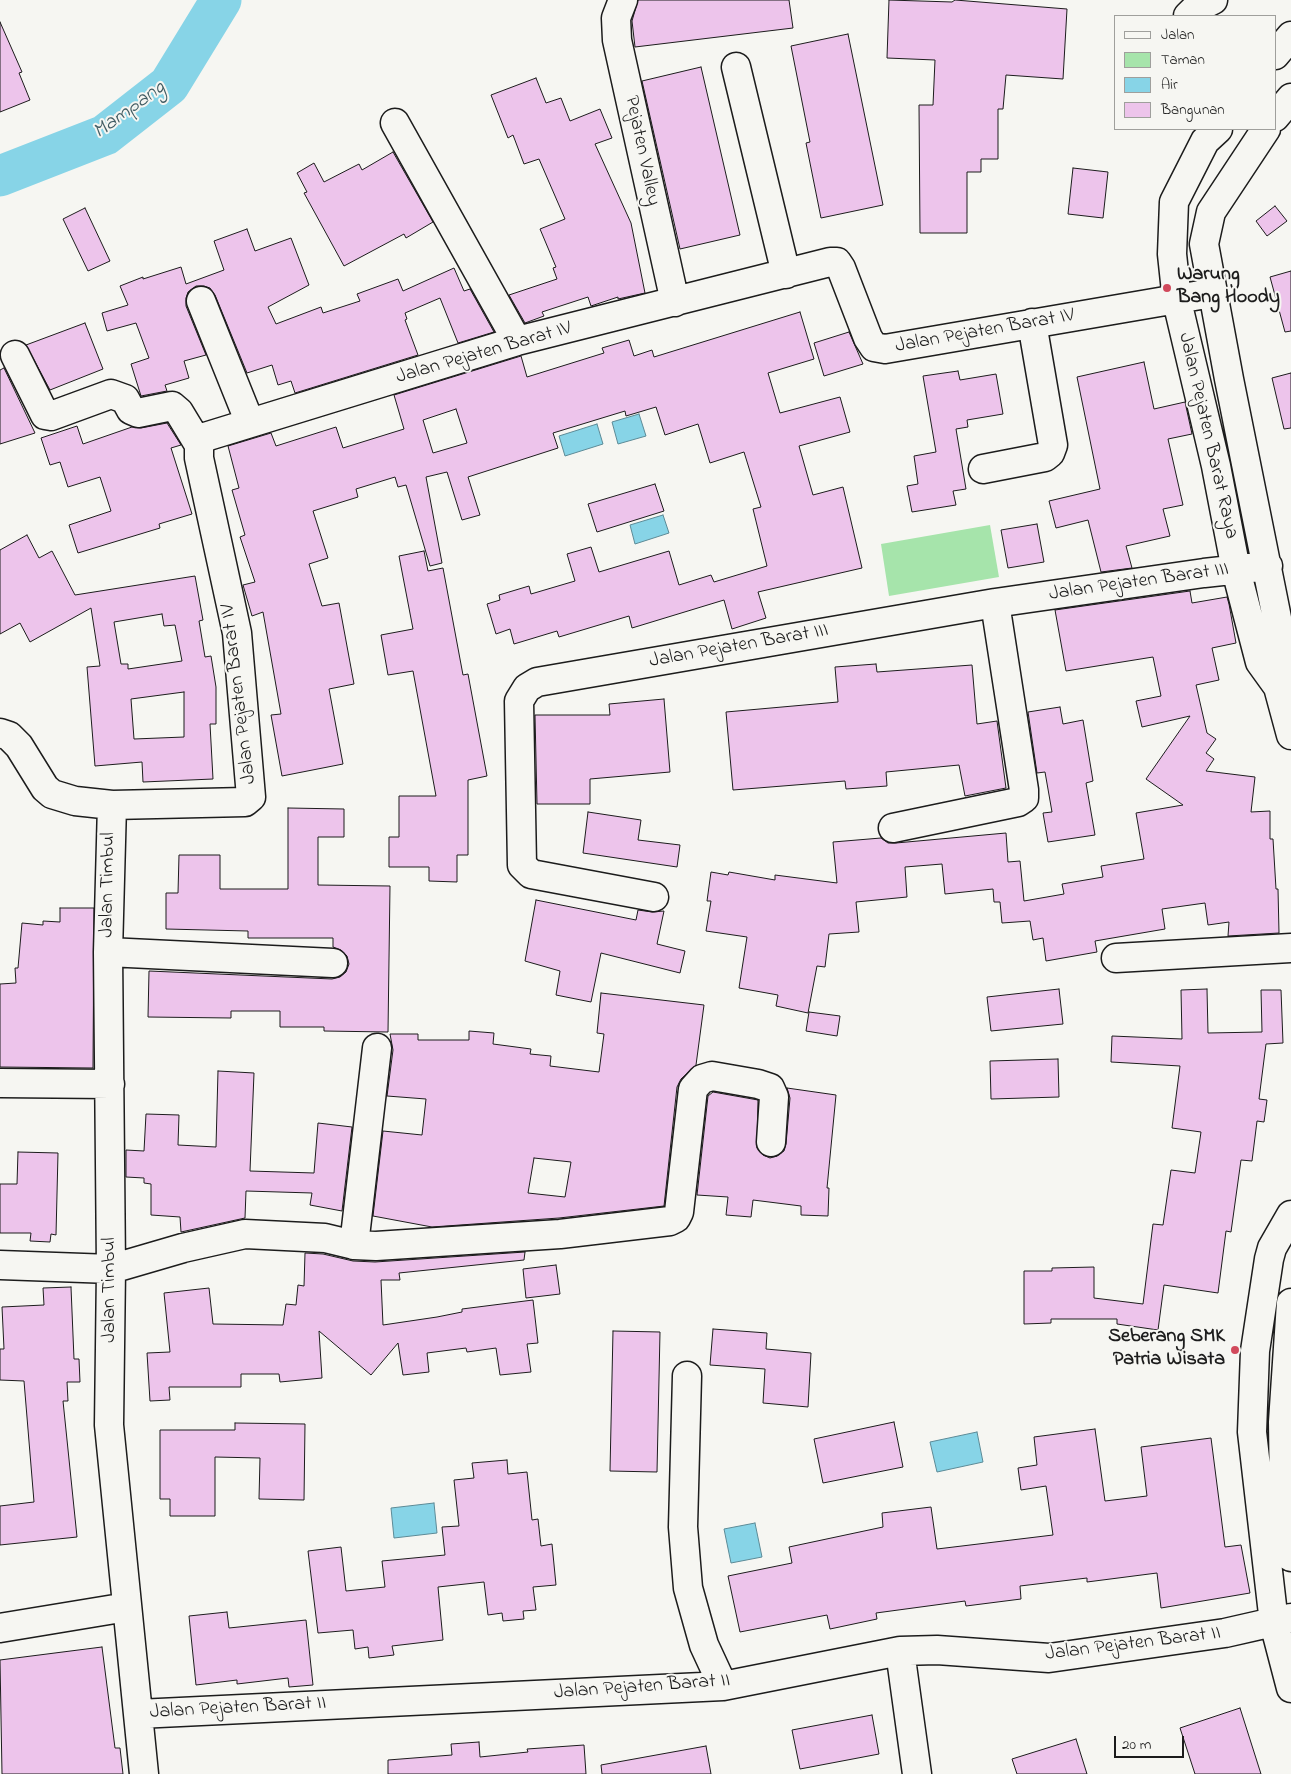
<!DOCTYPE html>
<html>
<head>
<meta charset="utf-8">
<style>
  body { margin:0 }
  #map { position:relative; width:1291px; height:1774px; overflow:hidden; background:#f6f6f2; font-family:"Indie Flower",sans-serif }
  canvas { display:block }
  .legend { position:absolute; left:1114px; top:15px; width:162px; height:115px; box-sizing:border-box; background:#f6f6f2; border:1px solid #9f9f9c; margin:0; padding:6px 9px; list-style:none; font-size:15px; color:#1c1c1c }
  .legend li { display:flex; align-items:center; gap:10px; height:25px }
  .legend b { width:25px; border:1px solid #9f9f9c }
  .scale { position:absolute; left:1114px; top:1736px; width:70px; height:22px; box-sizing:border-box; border:2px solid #1c1c1c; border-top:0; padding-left:6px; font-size:15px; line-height:18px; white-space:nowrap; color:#1c1c1c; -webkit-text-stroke:4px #f6f6f2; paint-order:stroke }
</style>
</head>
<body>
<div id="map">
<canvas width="1291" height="1774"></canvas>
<ul class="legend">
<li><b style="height:6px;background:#f6f6f2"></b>Jalan</li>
<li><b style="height:14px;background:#a6e4ab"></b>Taman</li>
<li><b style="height:14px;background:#87d4e7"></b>Air</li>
<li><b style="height:14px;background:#edc4eb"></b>Bangunan</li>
</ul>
<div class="scale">20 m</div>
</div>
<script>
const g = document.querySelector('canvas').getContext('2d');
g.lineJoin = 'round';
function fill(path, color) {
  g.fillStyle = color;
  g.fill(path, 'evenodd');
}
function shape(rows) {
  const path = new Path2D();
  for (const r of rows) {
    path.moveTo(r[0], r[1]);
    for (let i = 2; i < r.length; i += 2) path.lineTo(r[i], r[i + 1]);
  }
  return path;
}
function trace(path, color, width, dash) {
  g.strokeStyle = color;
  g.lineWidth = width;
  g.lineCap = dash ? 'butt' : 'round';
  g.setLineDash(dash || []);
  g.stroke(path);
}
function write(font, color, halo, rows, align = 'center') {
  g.font = font + ' "Indie Flower",sans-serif';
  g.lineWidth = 4;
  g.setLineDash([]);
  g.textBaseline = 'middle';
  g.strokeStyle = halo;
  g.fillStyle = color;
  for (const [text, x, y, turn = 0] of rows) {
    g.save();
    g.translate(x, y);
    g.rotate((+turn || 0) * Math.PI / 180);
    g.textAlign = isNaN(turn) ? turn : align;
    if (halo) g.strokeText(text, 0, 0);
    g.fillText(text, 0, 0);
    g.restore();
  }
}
const green = shape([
  [990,525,999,577,889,596,881,544]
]);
const water = shape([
  [639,414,646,436,618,444,612,422,639,414],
  [597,424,603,444,565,456,559,436,597,424],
  [663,515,669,533,635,544,630,525,663,515],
  [977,1432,983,1462,937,1472,930,1442,977,1432],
  [434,1503,437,1533,394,1538,391,1508,434,1503],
  [755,1523,762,1557,731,1563,724,1529,755,1523]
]);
const river = shape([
  [0,176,105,135,169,85,221,0]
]);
const building = shape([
  [638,0,789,0,793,28,635,47,632,21,638,0],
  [889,0,952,2,955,0,1067,9,1063,79,1006,75,1003,109,998,109,998,159,981,159,981,172,967,172,967,233,920,233,919,105,933,105,935,60,887,58,889,0],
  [0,22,22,72,19,73,30,100,0,112,0,22],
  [848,34,883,205,821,218,806,143,810,142,791,46,848,34],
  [701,67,740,235,680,249,642,81,701,67],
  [536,78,546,103,561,98,570,121,600,109,612,138,595,144,631,223,645,293,618,299,618,297,591,306,588,297,542,312,544,316,525,323,509,295,557,279,553,268,556,267,540,229,565,219,539,159,524,164,513,135,508,138,491,95,536,78],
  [393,152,433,222,406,238,404,234,344,266,304,193,307,192,297,173,314,163,324,182,359,164,362,170,393,152],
  [1073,168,1108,172,1103,218,1068,214,1073,168],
  [1275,206,1287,221,1267,236,1256,221,1275,206],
  [85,208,110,261,88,271,63,219,85,208],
  [247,229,255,251,291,238,309,285,268,307,276,324,321,307,323,313,360,301,357,294,398,279,403,291,454,268,464,291,470,289,494,332,458,343,440,298,405,313,407,319,405,320,418,355,295,393,291,381,278,385,272,365,247,373,215,295,210,288,204,286,196,286,188,292,186,298,186,306,206,355,184,361,189,378,165,385,167,391,141,396,131,364,149,358,136,323,107,331,102,313,128,305,120,286,143,277,143,279,181,267,186,284,224,270,214,241,247,229],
  [1291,271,1291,331,1285,332,1270,277,1291,271],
  [800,312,814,359,768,373,780,413,840,397,850,432,799,446,813,495,843,487,862,568,758,592,766,618,732,629,724,600,632,628,629,616,559,637,557,631,514,644,510,629,496,634,487,604,500,600,499,595,529,586,531,594,575,581,567,554,591,547,599,572,669,551,679,585,711,575,714,582,767,566,753,509,761,507,744,452,710,463,698,424,665,435,656,407,626,416,625,411,553,433,558,448,468,477,480,515,462,520,447,472,426,477,442,563,430,566,406,485,398,487,395,477,356,489,358,497,313,511,328,558,309,564,322,606,339,603,354,684,329,689,343,764,282,776,271,715,281,714,263,612,252,616,243,585,255,582,240,537,245,535,232,490,239,488,228,446,271,433,276,446,336,427,343,448,404,429,394,395,521,356,527,377,604,353,602,348,629,340,634,356,652,350,654,357,800,312],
  [456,409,467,443,433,453,423,420,456,409],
  [85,323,103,369,50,390,26,345,85,323],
  [849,332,863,364,824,376,814,343,849,332],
  [1144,362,1154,409,1185,402,1192,434,1168,439,1183,505,1163,509,1170,536,1126,546,1132,568,1101,572,1088,520,1056,528,1049,501,1100,489,1077,377,1144,362],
  [4,368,35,433,0,444,0,370,4,368],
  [958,371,960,380,996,374,1003,414,967,420,968,427,956,429,966,489,953,491,956,505,912,512,907,486,918,484,914,456,936,452,923,376,958,371],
  [1291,373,1291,428,1284,429,1272,378,1291,373],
  [167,423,181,445,171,448,192,514,159,524,160,528,78,553,69,525,111,511,100,477,68,487,60,462,50,465,41,438,77,426,83,444,132,427,141,428,167,423],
  [655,484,664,511,597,532,588,504,655,484],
  [1037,524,1044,562,1008,568,1001,530,1037,524],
  [27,535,39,558,52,551,75,595,195,576,203,620,199,621,205,657,211,656,216,687,216,724,210,724,213,779,143,782,142,762,95,766,87,667,100,666,91,608,30,642,20,623,0,634,0,550,27,535],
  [162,614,164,626,175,625,182,661,128,669,128,664,121,664,114,622,162,614],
  [184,692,184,737,134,739,131,699,184,692],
  [424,551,428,571,443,568,463,675,468,674,487,776,468,780,468,855,457,855,457,882,429,881,429,867,389,867,389,837,399,837,399,796,436,796,413,671,388,675,381,635,413,629,399,556,424,551],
  [1190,591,1192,603,1227,597,1229,604,1236,643,1212,648,1219,680,1196,685,1207,733,1216,739,1206,753,1214,759,1206,771,1255,777,1251,812,1270,811,1270,839,1273,839,1276,889,1278,889,1279,933,1228,936,1229,922,1208,925,1205,903,1162,909,1165,929,1095,941,1097,952,1046,961,1043,938,1033,940,1030,921,1002,923,1000,902,994,902,993,889,945,894,942,864,905,867,907,897,856,902,859,932,829,934,825,967,817,966,808,1013,776,1006,778,995,739,988,747,937,706,931,711,901,707,901,711,872,728,875,729,872,775,880,775,875,837,883,833,842,881,838,888,843,896,843,1006,833,1008,862,1020,861,1024,901,1064,894,1062,884,1103,877,1101,866,1144,859,1136,813,1183,805,1146,779,1190,716,1142,727,1136,701,1161,696,1153,657,1066,671,1055,610,1190,591],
  [876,664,877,672,972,665,977,724,997,721,1006,788,965,796,959,765,886,772,887,786,846,789,845,781,733,790,726,712,838,702,835,667,876,664],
  [664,699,670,772,590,779,590,804,537,804,535,715,610,715,609,704,664,699],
  [1060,707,1063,724,1083,720,1093,781,1086,783,1095,835,1048,842,1043,813,1052,812,1045,772,1037,773,1028,712,1060,707],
  [288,808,344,809,344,837,318,837,318,885,390,886,388,1032,324,1031,324,1027,280,1027,280,1011,231,1011,231,1018,148,1017,149,971,332,979,340,977,346,972,349,964,347,956,341,950,333,947,333,938,248,938,248,931,166,929,166,893,178,893,179,855,220,855,220,889,288,889,288,808],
  [588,812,641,820,638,840,680,845,677,867,583,853,588,812],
  [536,900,636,920,638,910,652,912,664,911,657,944,685,951,680,973,601,953,591,1002,556,995,560,971,525,961,536,900],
  [60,908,94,908,93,1068,0,1067,0,984,16,983,15,968,18,968,22,923,43,925,43,921,60,922,60,908],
  [1059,989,1063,1024,991,1031,987,997,1059,989],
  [1207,989,1208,1033,1262,1032,1261,990,1281,990,1283,1043,1266,1044,1259,1099,1267,1100,1264,1122,1257,1121,1252,1161,1241,1160,1231,1232,1226,1231,1218,1293,1164,1285,1158,1330,1117,1324,1117,1319,1051,1319,1051,1323,1024,1324,1024,1271,1052,1271,1052,1268,1094,1267,1094,1298,1143,1304,1153,1224,1163,1225,1171,1170,1195,1173,1201,1132,1172,1128,1180,1066,1111,1062,1112,1036,1182,1039,1181,990,1207,989],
  [601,993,704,1005,696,1065,681,1079,677,1087,664,1206,559,1218,432,1227,373,1216,383,1131,422,1135,426,1099,387,1096,393,1050,390,1034,418,1034,418,1040,469,1040,469,1031,494,1033,493,1044,531,1049,530,1054,551,1056,550,1066,599,1072,604,1034,597,1033,601,993],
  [534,1158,571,1162,565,1197,528,1193,534,1158],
  [809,1012,840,1016,837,1036,806,1031,809,1012],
  [1058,1059,1059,1097,991,1099,990,1061,1058,1059],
  [218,1071,254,1073,250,1171,314,1173,318,1123,352,1127,342,1211,310,1205,312,1193,246,1191,245,1218,181,1232,180,1217,151,1215,151,1184,144,1183,144,1178,126,1177,126,1150,144,1151,146,1114,179,1115,178,1145,216,1147,218,1071],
  [787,1088,836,1095,827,1188,829,1188,828,1216,801,1215,801,1206,753,1200,751,1217,726,1215,728,1197,697,1195,708,1096,713,1092,758,1100,757,1148,763,1155,770,1158,777,1156,784,1151,786,1144,790,1098,787,1088],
  [18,1152,58,1153,56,1235,51,1234,50,1242,30,1241,31,1233,0,1233,0,1184,17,1184,18,1152],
  [525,1252,524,1260,399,1273,400,1280,381,1280,383,1325,437,1317,462,1312,462,1309,533,1300,538,1343,527,1344,531,1372,500,1375,496,1348,467,1352,466,1348,427,1353,429,1372,403,1375,398,1343,371,1375,319,1331,322,1378,280,1382,279,1374,241,1374,241,1387,169,1387,170,1400,150,1401,147,1353,170,1352,164,1293,209,1288,213,1324,283,1325,286,1304,296,1305,298,1285,304,1286,305,1253,323,1254,353,1261,375,1262,525,1252],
  [556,1265,560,1294,526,1298,523,1269,556,1265],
  [71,1287,74,1359,79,1359,80,1382,67,1382,68,1401,63,1401,77,1537,0,1545,0,1506,34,1502,24,1381,0,1380,0,1349,4,1349,2,1307,44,1305,43,1288,71,1287],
  [713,1329,767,1333,766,1349,811,1353,808,1407,763,1403,765,1369,710,1365,713,1329],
  [613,1331,660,1332,657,1472,610,1471,613,1331],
  [894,1422,903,1467,823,1483,814,1439,894,1422],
  [235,1423,305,1424,304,1500,259,1499,260,1458,215,1457,215,1516,170,1516,170,1499,160,1499,160,1430,235,1430,235,1423],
  [1095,1429,1105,1501,1147,1496,1141,1447,1211,1438,1225,1547,1241,1545,1250,1593,1161,1608,1157,1573,1087,1582,1087,1578,1020,1586,1021,1599,966,1606,965,1601,876,1613,877,1619,830,1629,827,1615,740,1632,728,1576,792,1563,789,1547,883,1527,882,1513,931,1507,937,1549,1053,1535,1046,1486,1021,1490,1018,1468,1037,1465,1034,1437,1095,1429],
  [507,1460,508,1474,527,1472,532,1520,538,1519,541,1546,552,1544,556,1585,533,1587,536,1610,523,1611,524,1619,503,1621,502,1613,488,1615,484,1582,438,1587,443,1640,392,1646,394,1655,369,1658,368,1647,355,1649,353,1630,318,1633,308,1551,341,1547,346,1591,385,1587,382,1561,445,1555,442,1527,459,1526,454,1480,474,1478,472,1463,507,1460],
  [227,1612,229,1628,306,1620,313,1685,289,1687,288,1678,237,1684,237,1680,196,1685,189,1616,227,1612],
  [102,1647,115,1748,120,1748,123,1774,2,1774,0,1660,102,1647],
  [1240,1708,1261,1774,1195,1774,1180,1728,1240,1708],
  [872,1715,879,1754,800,1769,792,1730,872,1715],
  [1076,1739,1087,1774,1017,1774,1012,1759,1076,1739],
  [479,1742,480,1757,528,1752,527,1749,584,1745,586,1774,388,1774,388,1760,452,1755,451,1744,479,1742],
  [706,1746,711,1774,602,1774,601,1765,706,1746]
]);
const minor = shape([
  [623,0,616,18,617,40,675,302],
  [1188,16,1195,9,1213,0],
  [1275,55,1291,36],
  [736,67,786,274],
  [1275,117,1291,98],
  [395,123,517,341],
  [1218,129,1205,141,1174,202,1172,254,1177,301,1216,466,1236,570,1260,662,1278,687,1291,735],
  [1266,129,1211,212,1204,244,1229,379,1285,658,1278,687],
  [201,301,250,423],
  [15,355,45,415,51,416,111,394,125,399,131,410,138,413,172,406,179,412,199,445],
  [983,469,1045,457,1050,453,1053,445,1032,323],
  [0,733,9,736,19,746,45,788,52,794,75,801,112,805,245,802,251,797,237,633,199,458,199,445,205,437,517,341,830,262,837,262,841,268,868,338,874,347,885,349,1212,293],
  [112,805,108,952,111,1269,109,1425,144,1774],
  [893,828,1018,802,1024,798,1024,790,995,603],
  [654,897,531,874,522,865,519,701,527,688,537,682,995,603,1204,573,1268,566],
  [108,952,333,963],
  [1116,958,1291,948],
  [0,1083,110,1084],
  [1291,1215,1272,1248,1269,1259,1255,1351,1252,1432,1274,1623,1291,1688],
  [354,1245,377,1048],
  [0,1265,111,1269,183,1248,245,1234,325,1238,354,1245,376,1246,560,1234,670,1221,676,1218,679,1212,693,1089,702,1079,712,1076,758,1084,770,1088,774,1097,771,1142],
  [1291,1303,1283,1422,1284,1493,1291,1557],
  [687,1376,683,1527,688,1588,704,1645,723,1686],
  [0,1628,127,1607],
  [900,1651,917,1774],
  [138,1714,723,1686,900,1651,937,1650,1049,1658,1225,1633,1291,1618]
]);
const markers = [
  [1167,288,5,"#d1495b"],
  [1235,1350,5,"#d1495b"]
];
const streetNames = [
  ["Pejaten Valley",641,151,78],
  ["Jalan Pejaten Barat IV",985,332,-10],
  ["Jalan Pejaten Barat IV",484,354,-16],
  ["Jalan Pejaten Barat Raya",1207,436,77],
  ["Jalan Pejaten Barat III",1139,583,-8],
  ["Jalan Pejaten Barat III",739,647,-10],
  ["Jalan Pejaten Barat IV",240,694,-97],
  ["Jalan Timbul",109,885,-89],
  ["Jalan Timbul",111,1290,-90],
  ["Jalan Pejaten Barat II",1133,1645,-7],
  ["Jalan Pejaten Barat II",642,1688,-4],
  ["Jalan Pejaten Barat II",238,1709,-3]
];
const poiNames = [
  ["Warung",1177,276],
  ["Bang Hoody",1177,299],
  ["Seberang SMK",1225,1338,"right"],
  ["Patria Wisata",1225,1361,"right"]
];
const waterNames = [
  ["Mampang",130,111,-36]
];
fill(green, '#a6e4ab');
fill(water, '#87d4e7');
trace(water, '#5c8a96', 1);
trace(river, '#87d4e7', 41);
fill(building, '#edc4eb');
trace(building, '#1c1c1c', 1);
trace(minor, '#1c1c1c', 31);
trace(minor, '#f6f6f2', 28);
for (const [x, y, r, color] of markers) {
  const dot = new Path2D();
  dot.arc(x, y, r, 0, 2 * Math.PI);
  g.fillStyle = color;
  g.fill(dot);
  trace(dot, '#f6f6f2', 2);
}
write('20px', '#1c1c1c', '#f6f6f2', streetNames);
write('bold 20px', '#1c1c1c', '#f6f6f2', poiNames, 'left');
write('italic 21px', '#415c63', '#f6f6f2', waterNames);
</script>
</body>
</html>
